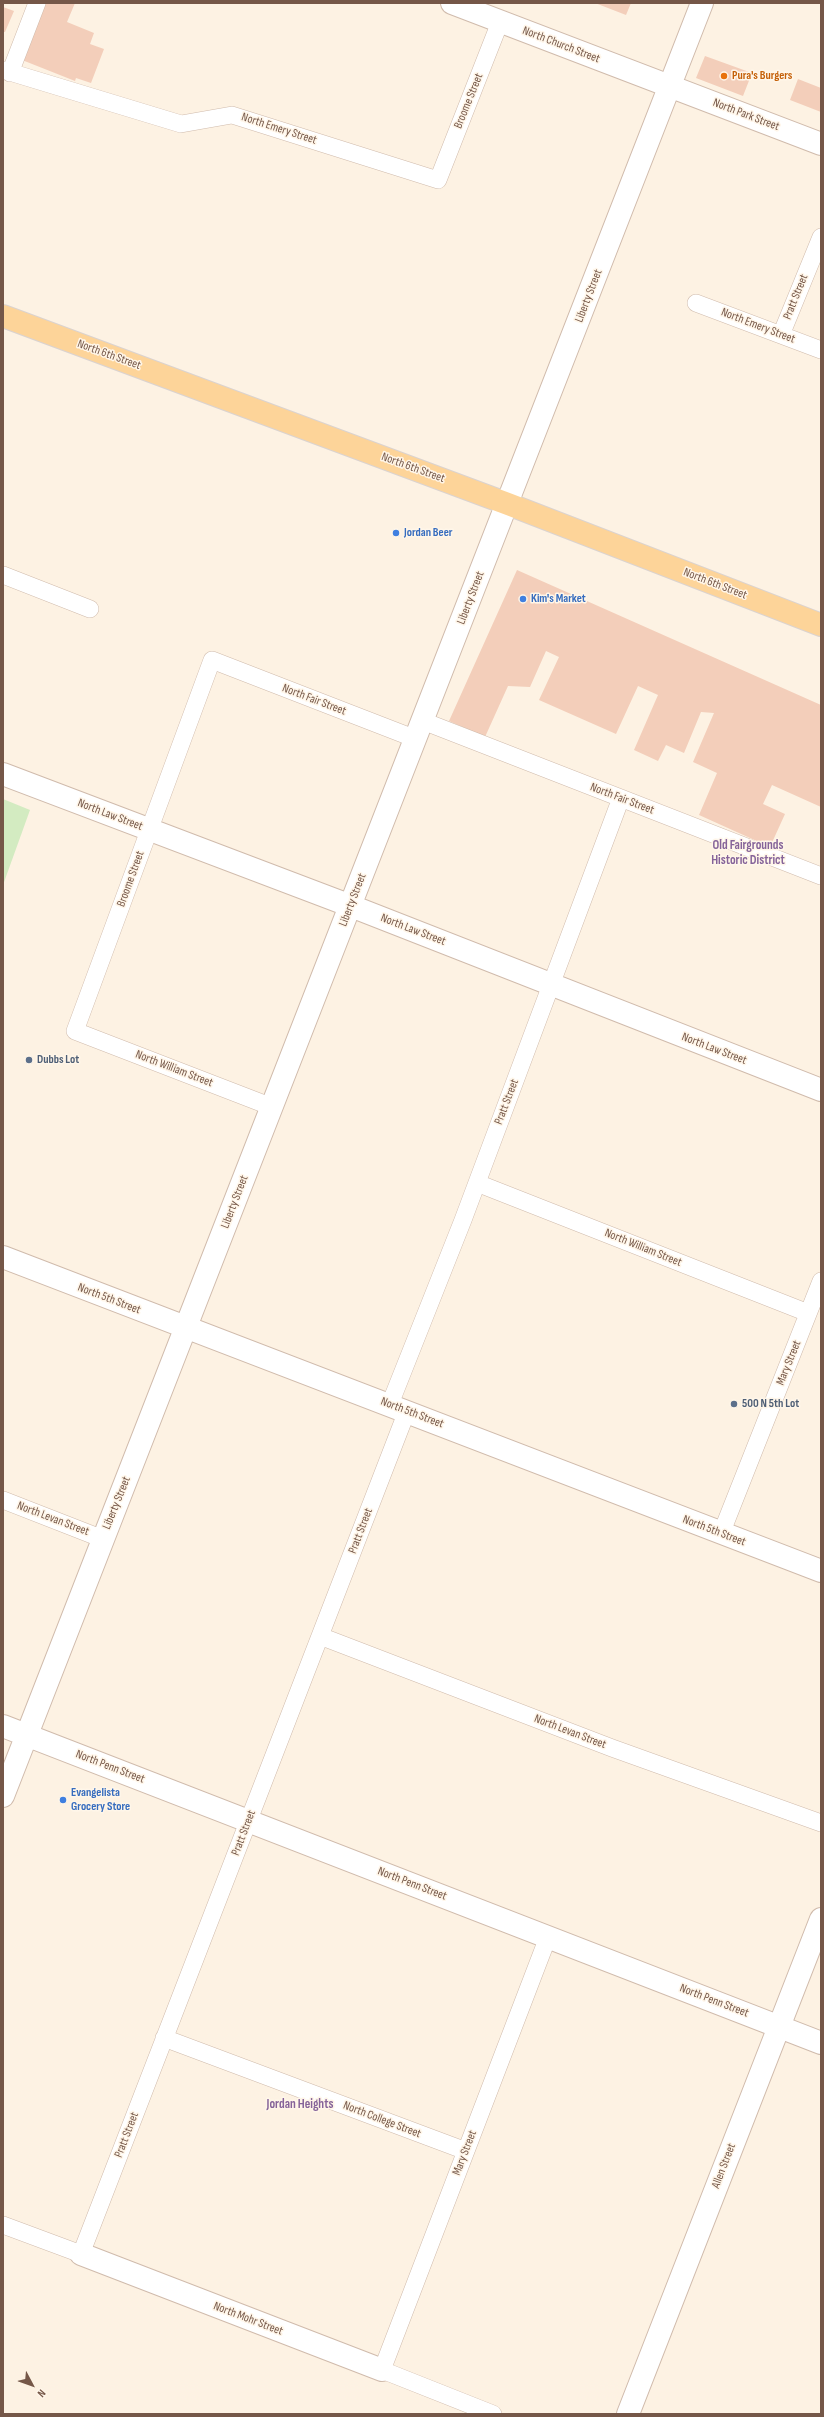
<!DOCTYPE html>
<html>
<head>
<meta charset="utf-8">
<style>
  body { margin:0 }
  #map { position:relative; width:824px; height:2417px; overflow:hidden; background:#fdf2e3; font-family:"Sofia Sans Condensed",sans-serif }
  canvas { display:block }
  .frame { position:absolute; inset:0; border:4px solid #755748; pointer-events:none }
  .north { position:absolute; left:12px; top:2365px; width:40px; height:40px; -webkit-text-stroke:3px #fff6e9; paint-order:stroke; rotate:131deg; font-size:11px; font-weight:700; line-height:16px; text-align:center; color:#755748 }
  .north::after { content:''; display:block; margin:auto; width:14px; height:18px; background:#755748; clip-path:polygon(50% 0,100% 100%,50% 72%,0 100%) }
</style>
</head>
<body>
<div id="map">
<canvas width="824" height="2417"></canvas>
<div class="frame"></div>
<div class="north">N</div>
</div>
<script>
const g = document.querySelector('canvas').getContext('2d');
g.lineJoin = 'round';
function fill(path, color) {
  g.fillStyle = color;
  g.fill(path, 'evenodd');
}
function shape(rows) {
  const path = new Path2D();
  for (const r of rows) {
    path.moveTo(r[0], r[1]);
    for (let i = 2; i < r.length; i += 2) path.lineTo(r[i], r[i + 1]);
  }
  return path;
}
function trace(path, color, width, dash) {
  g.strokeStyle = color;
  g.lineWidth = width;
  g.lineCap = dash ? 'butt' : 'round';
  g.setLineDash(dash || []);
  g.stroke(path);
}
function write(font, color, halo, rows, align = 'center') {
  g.font = font + ' "Sofia Sans Condensed",sans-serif';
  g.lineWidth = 3;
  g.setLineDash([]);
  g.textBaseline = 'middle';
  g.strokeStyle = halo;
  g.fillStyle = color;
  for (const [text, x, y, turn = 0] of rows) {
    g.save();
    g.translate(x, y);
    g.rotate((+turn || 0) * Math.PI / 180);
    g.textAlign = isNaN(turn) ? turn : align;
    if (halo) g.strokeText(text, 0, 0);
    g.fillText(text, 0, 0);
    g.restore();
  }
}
const green = shape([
  [3,799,30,810,3,885]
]);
const building = shape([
  [44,3,75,3,67,22,94,33,90,44,104,49,91,83,76,78,75,81,22,60],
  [595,3,631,3,626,15],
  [3,7,14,11,5,32,3,32],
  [705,56,752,73,743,96,696,78],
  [798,79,821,88,821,112,790,100],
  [517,570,821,705,821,807,772,785,763,804,785,814,770,847,699,815,717,773,693,762,714,713,701,712,684,753,666,745,658,761,634,750,658,695,638,686,616,734,539,700,559,657,546,651,530,687,508,686,485,737,449,721]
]);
const service = shape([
  [3,70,181,124,232,115,438,180,500,22],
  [10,73,37,3],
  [696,303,821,350],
  [781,335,821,237],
  [3,575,90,609],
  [423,721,821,876],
  [272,1107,75,1031,212,660,416,739],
  [477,1183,808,1313],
  [390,1404,463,1220,621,798],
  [3,1500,103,1539],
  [721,1534,821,1281],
  [320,1636,612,1748,821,1823],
  [164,2038,466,2151],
  [3,2225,81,2254,407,1411],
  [493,2414,382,2370,548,1937]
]);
const minor = shape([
  [452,3,821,144],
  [3,774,351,906,821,1090],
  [3,1257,821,1571],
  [3,1726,821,2043],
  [3,1796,702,3],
  [81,2254,382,2370]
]);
const tertiary = shape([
  [628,2414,821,1919]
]);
const primary = shape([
  [3,316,508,504,821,625]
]);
const markers = [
  [724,76,4,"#e8710a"],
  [396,533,4,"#3f7fe0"],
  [523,599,4,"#3f7fe0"],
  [29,1060,4,"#5c6f8a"],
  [734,1404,4,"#5c6f8a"],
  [63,1800,4,"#3f7fe0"]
];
const streetNames = [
  ["North Church Street",561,45,21],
  ["Broome Street",469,101,-68],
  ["North Park Street",746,115,21],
  ["North Emery Street",279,129,18],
  ["Liberty Street",589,296,-69],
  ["Pratt Street",796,297,-68],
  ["North Emery Street",758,326,21],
  ["North 6th Street",109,355,20],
  ["North 6th Street",413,468,20],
  ["North 6th Street",715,584,21],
  ["Liberty Street",471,598,-69],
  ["North Fair Street",314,700,21],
  ["North Fair Street",622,799,21],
  ["North Law Street",110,815,21],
  ["Broome Street",131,879,-70],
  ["Liberty Street",353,900,-69],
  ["North Law Street",413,930,21],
  ["North Law Street",714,1049,21],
  ["North William Street",174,1069,21],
  ["Pratt Street",507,1102,-69],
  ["Liberty Street",235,1202,-69],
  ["North William Street",643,1248,22],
  ["North 5th Street",109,1299,21],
  ["Mary Street",789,1363,-68],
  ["North 5th Street",412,1413,21],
  ["Liberty Street",117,1503,-68],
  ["North Levan Street",53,1519,21],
  ["Pratt Street",361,1531,-69],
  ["North 5th Street",714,1531,21],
  ["North Levan Street",570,1732,21],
  ["North Penn Street",110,1767,21],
  ["Pratt Street",244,1833,-69],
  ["North Penn Street",412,1884,21],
  ["North Penn Street",714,2001,21],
  ["North College Street",382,2120,21],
  ["Pratt Street",127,2135,-69],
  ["Mary Street",465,2153,-69],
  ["Allen Street",724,2166,-69],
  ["North Mohr Street",248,2319,21]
];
const foodNames = [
  ["Pura's Burgers",732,76]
];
const shopNames = [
  ["Jordan Beer",404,533],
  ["Kim's Market",531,599],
  ["Evangelista",71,1793],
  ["Grocery Store",71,1807]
];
const serviceNames = [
  ["Dubbs Lot",37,1060],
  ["500 N 5th Lot",742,1404]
];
const neighbourhoodNames = [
  ["Old Fairgrounds",748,846],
  ["Historic District",748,861],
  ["Jordan Heights",300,2105]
];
fill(green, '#d3ebc1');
fill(building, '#f3ceba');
trace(service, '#d0bbac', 18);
trace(minor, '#d0bbac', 24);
trace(tertiary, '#d0bbac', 24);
trace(primary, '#dbd3cf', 24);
trace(service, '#fff', 17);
trace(minor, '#fff', 22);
trace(tertiary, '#fff', 22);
trace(primary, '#fdd499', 22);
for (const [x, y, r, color] of markers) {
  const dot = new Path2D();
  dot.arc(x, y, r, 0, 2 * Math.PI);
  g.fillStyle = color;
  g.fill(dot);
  trace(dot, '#fff6e9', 1.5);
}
write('12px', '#755748', '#fff6e9', streetNames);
write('bold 12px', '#c56008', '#fff6e9', foodNames, 'left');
write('bold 12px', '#366cbe', '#fff6e9', shopNames, 'left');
write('bold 12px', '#4e5e75', '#fff6e9', serviceNames, 'left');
write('bold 13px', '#856399', '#fff6e9', neighbourhoodNames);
</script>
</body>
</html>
